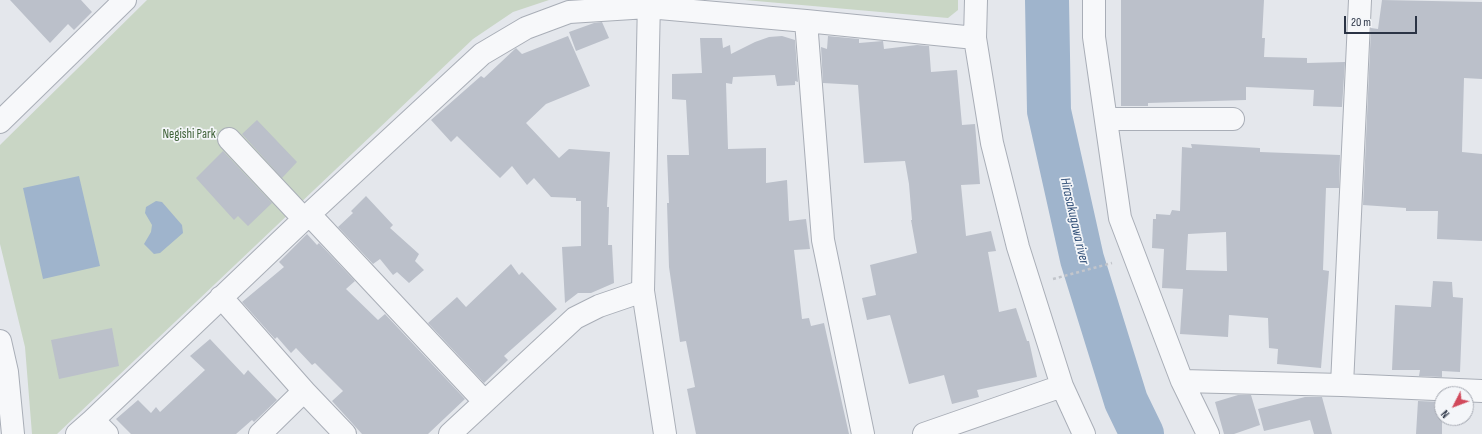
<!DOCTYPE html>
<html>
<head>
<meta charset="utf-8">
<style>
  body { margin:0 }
  #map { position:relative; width:1482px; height:434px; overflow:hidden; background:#e4e7ec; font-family:"Sofia Sans Condensed",sans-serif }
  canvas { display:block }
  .north { position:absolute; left:1434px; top:386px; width:40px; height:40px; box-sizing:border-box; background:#f4f6f9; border:1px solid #a4a8b1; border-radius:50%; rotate:228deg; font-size:11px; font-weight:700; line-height:16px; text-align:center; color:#2b3445 }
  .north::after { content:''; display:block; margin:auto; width:14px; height:18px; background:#d1495b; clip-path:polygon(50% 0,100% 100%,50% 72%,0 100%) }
  .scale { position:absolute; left:1344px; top:16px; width:73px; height:18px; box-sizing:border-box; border:2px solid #2b3445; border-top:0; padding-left:5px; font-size:12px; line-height:14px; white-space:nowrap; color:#2b3445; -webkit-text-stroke:3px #f4f6f9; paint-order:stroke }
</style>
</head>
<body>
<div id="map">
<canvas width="1482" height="434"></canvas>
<div class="north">N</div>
<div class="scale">20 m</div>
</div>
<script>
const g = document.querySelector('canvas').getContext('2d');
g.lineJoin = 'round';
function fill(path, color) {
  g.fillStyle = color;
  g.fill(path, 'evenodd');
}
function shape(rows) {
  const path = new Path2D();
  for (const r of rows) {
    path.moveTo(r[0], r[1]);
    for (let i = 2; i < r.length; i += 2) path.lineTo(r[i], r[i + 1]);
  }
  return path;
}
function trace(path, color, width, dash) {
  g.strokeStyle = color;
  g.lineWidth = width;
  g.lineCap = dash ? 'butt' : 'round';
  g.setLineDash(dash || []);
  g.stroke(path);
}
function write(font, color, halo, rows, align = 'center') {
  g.font = font + ' "Sofia Sans Condensed",sans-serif';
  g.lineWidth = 3.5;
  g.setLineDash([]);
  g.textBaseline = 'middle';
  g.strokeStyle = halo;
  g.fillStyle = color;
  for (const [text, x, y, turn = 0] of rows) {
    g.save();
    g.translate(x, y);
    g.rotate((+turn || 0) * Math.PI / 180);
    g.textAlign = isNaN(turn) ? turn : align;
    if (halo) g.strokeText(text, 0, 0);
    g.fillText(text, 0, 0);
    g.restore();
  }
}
const green = shape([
  [147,0,549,0,513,12,473,39,57,434,32,434,25,347,0,244,0,145],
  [745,0,958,0,958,10,948,18]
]);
const water = shape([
  [79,176,100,266,43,279,23,188],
  [156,201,162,202,182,225,183,233,160,253,154,254,144,244,151,232,152,225,145,213,146,207]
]);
const river = shape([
  [1047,0,1049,111,1082,259,1126,401,1142,434]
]);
const building = shape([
  [10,0,81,0,92,12,74,30,68,24,50,43],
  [1121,0,1264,0,1262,38,1265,38,1264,57,1307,58,1307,63,1345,62,1342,107,1313,106,1314,90,1246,87,1246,100,1148,103,1148,106,1121,106],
  [1382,0,1482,2,1482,79,1464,78,1462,152,1482,154,1482,241,1437,239,1438,211,1406,211,1406,208,1363,205,1371,28,1378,29],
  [602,22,609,38,576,51,569,32,594,23],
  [568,36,590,86,546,104,526,123,559,158,569,149,610,152,607,207,609,207,608,245,612,245,614,283,591,293,578,293,565,303,562,247,581,246,581,201,576,201,576,198,551,197,534,178,527,185,512,166,500,178,457,136,451,142,431,120,481,76,484,78,516,48,522,54],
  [782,36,795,40,798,82,795,81,795,85,777,86,775,75,733,77,732,84,726,83,728,149,766,148,766,183,787,180,789,221,806,219,810,249,794,250,802,319,809,318,811,326,824,323,849,434,696,434,687,389,695,387,686,341,680,342,669,267,667,203,669,203,667,155,689,155,686,100,672,99,672,74,702,73,700,38,722,38,723,48,730,45,731,54,755,42,769,37],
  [828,36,859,39,859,43,883,41,884,49,917,45,929,46,931,72,957,70,962,125,975,124,980,184,961,185,966,236,991,231,996,251,988,252,999,312,1016,308,1027,341,1029,341,1037,377,977,390,979,397,952,404,944,375,909,384,890,315,867,320,862,298,876,295,870,265,917,253,911,220,912,220,909,184,905,161,864,163,858,85,823,83,821,47,827,49],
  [257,120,297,162,282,178,242,134],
  [1191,144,1260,148,1260,152,1340,155,1339,188,1326,188,1323,270,1329,271,1321,368,1277,364,1278,349,1269,348,1268,318,1229,315,1228,337,1180,334,1183,289,1162,288,1164,249,1152,248,1153,219,1156,219,1156,214,1170,215,1172,210,1180,211,1182,147,1192,148],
  [1226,232,1227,271,1186,270,1188,234],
  [223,151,272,203,248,226,238,216,234,220,196,178],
  [366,196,393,225,390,228,419,254,415,261,424,270,409,283,397,272,393,275,380,259,373,264,338,227,353,213,351,211],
  [307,234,317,245,319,243,355,281,346,289,378,320,385,314,465,399,428,434,362,434,332,401,343,391,315,363,312,365,296,348,291,353,277,337,275,339,242,302,284,267,279,262],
  [511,264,519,275,522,272,557,309,504,356,508,360,484,383,428,323,457,297,466,307],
  [1433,281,1452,282,1453,297,1463,298,1460,372,1442,371,1442,377,1419,376,1420,370,1392,370,1395,305,1431,307],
  [112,328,119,366,59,379,51,340],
  [210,339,244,375,248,370,277,400,254,422,252,420,236,434,131,434,116,419,138,400,151,413,156,407,160,412,205,370,190,356],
  [1238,395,1251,395,1260,425,1234,434,1224,434,1215,402],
  [1305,397,1322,397,1332,434,1314,434,1310,420,1264,431,1258,409],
  [1418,401,1442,402,1442,434,1416,434]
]);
const path = shape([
  [1053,279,1112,263]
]);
const minor = shape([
  [649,0,643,291,665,434],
  [1094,0,1094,37,1120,218,1182,381,1208,434],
  [975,38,976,0],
  [1107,119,1233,119],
  [0,122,125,0],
  [229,139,304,219],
  [309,214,484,401],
  [221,297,304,391,345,434],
  [0,341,7,372,13,434],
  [1182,381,1342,385,1360,0],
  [1342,385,1482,391],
  [93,420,304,219,482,54,526,28,569,12,648,7,806,21],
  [77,434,93,420,107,434],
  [260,434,304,391],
  [450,434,575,318,599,306,643,291],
  [863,434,823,240,806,21,975,38,992,143,1018,247,1062,386,1084,434],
  [924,434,1062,386]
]);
const parkNames = [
  ["Negishi Park",189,135]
];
const waterNames = [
  ["Hirasakugawa river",1074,221,77]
];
fill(green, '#c9d6c5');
fill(water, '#9fb4cc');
trace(river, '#9fb4cc', 44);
fill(building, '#bbc0ca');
trace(minor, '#a9aeb7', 24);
trace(path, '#c2c5cb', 2.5, [3, 3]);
trace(minor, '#f7f8fa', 22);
write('13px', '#3f6138', '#f4f6f9', parkNames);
write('italic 14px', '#34527a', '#f4f6f9', waterNames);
</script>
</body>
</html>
